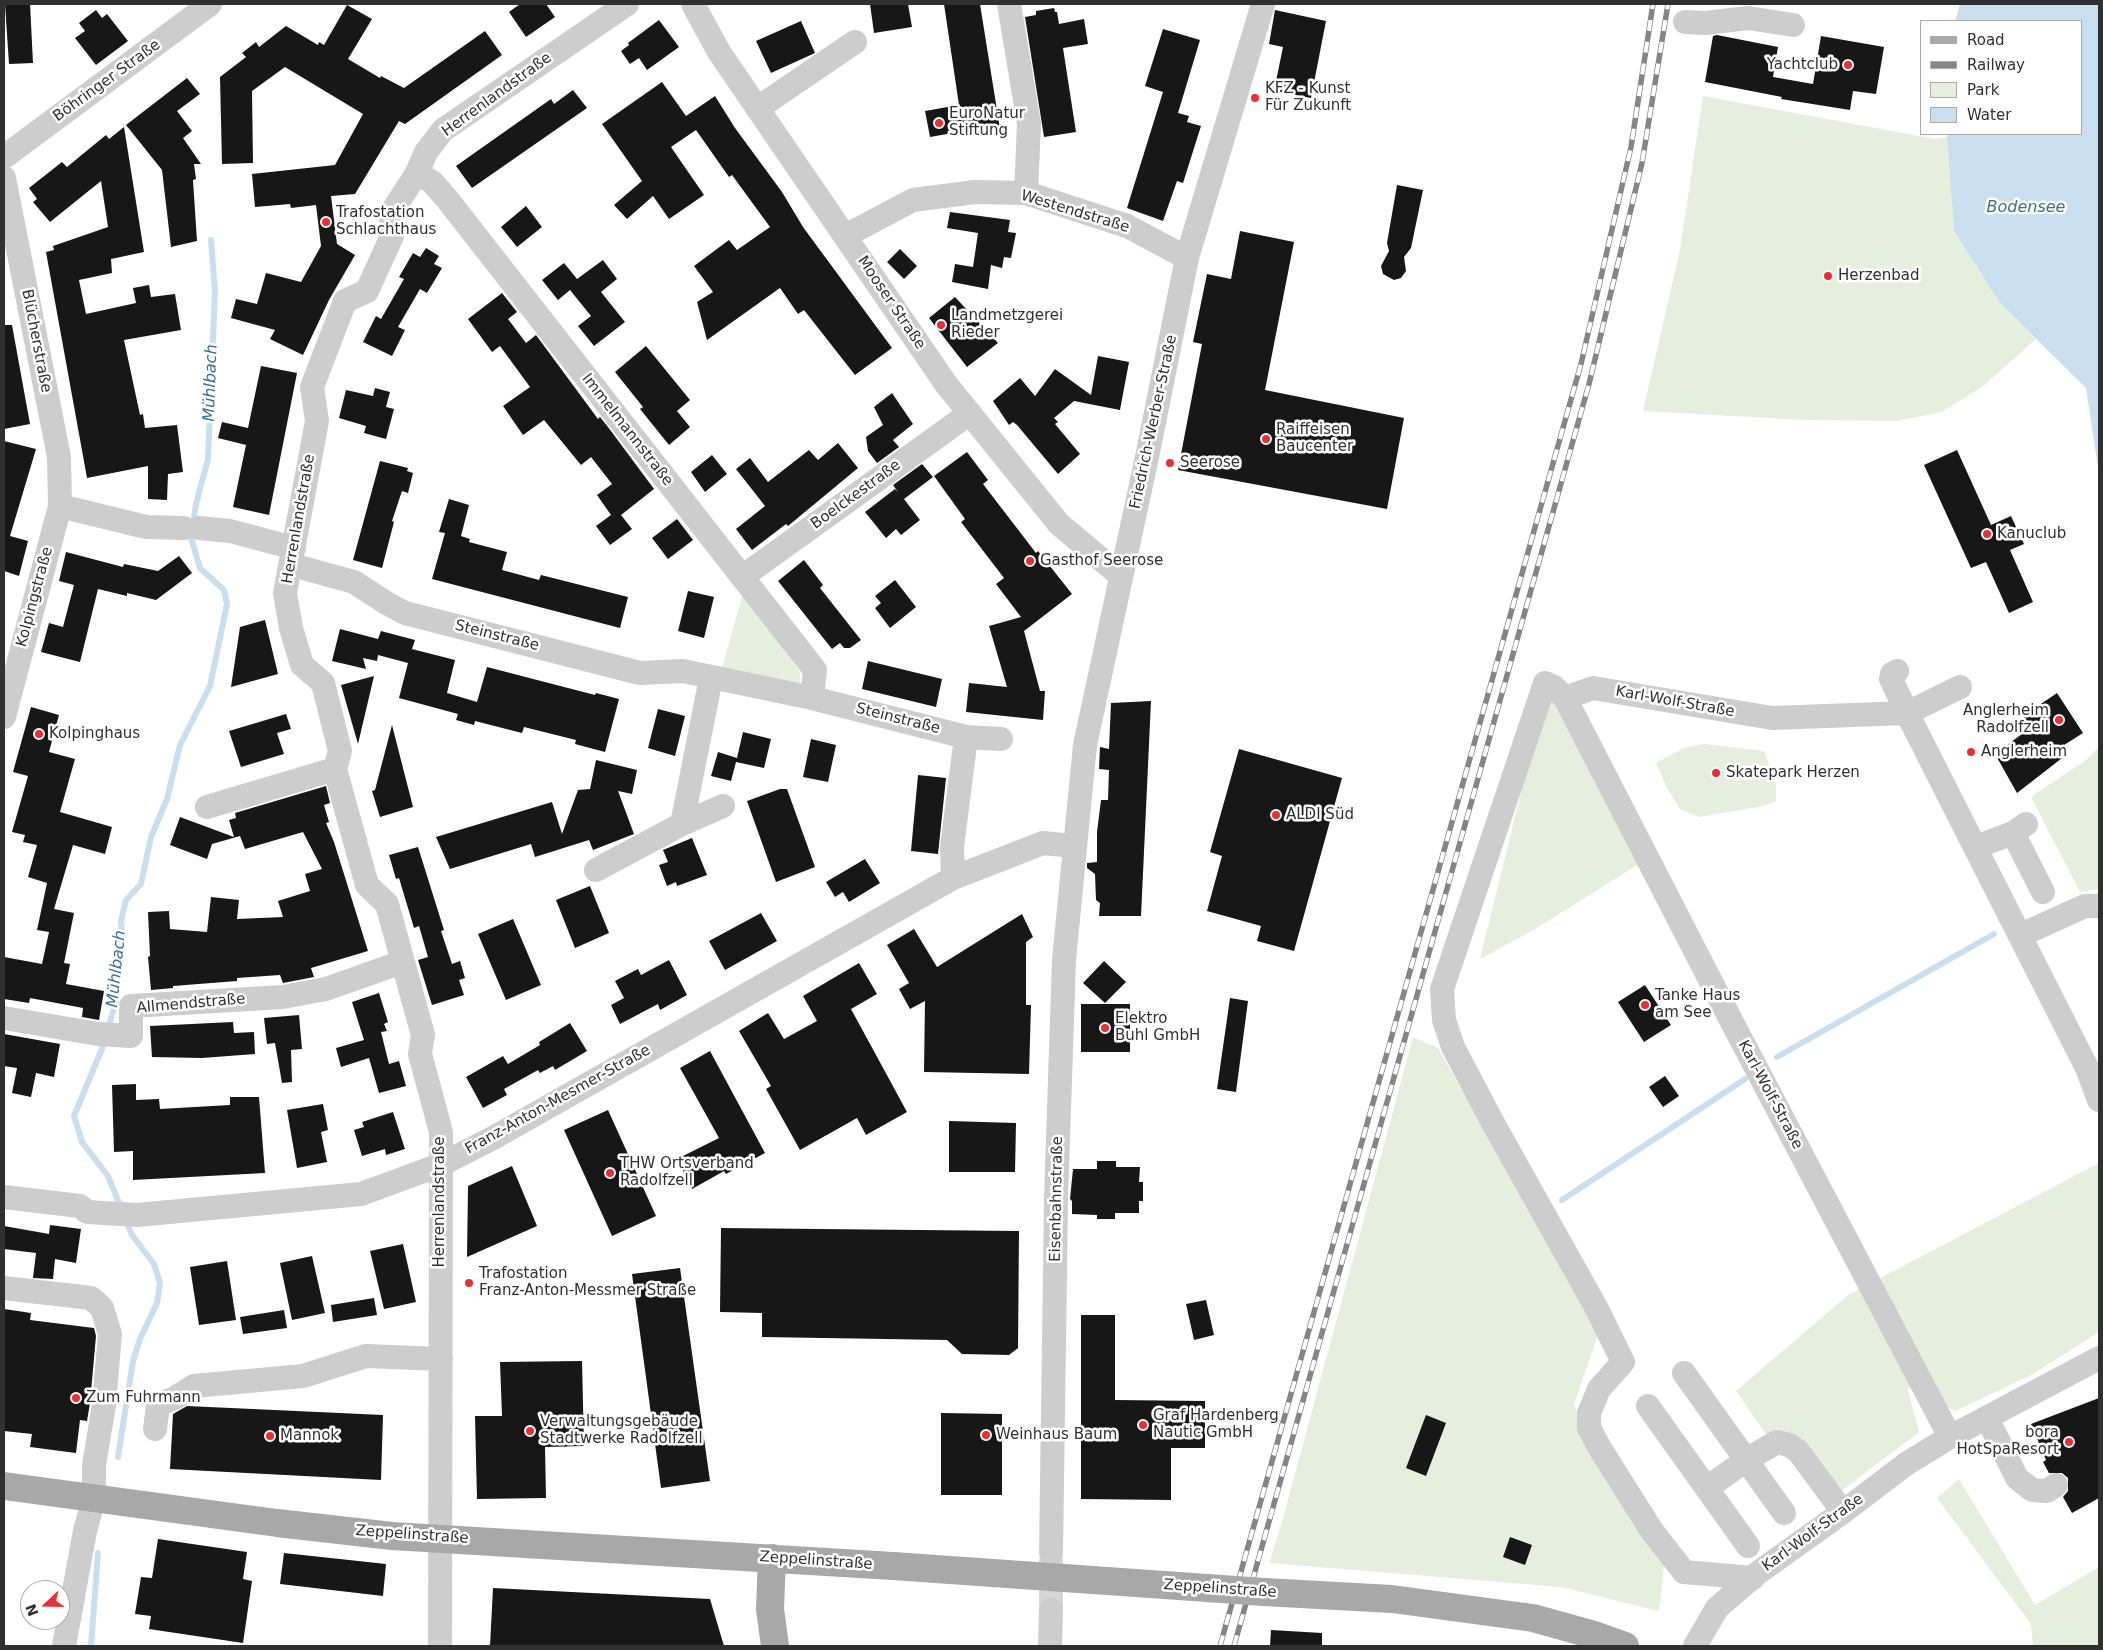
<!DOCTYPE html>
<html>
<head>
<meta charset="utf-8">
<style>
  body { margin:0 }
  #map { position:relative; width:2103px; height:1650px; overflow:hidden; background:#fff; font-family:"DejaVu Sans",sans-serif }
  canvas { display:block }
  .frame { position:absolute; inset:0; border:5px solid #303030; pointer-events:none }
  .legend { position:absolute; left:1920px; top:20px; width:162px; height:115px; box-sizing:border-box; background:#fff; border:1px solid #acacac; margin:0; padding:6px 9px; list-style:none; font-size:15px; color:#303030 }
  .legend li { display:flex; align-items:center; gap:10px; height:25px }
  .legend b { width:25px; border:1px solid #acacac }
  .north { position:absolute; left:20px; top:1580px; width:50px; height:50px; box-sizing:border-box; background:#fff; border:1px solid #acacac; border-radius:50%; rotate:249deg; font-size:14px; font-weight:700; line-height:20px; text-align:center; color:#303030 }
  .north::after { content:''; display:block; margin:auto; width:18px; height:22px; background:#ec2d34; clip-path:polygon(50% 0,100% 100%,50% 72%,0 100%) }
</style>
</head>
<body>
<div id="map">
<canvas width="2103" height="1650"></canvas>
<div class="frame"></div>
<ul class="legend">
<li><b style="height:6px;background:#a8a8a8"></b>Road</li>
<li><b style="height:6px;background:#858585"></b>Railway</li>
<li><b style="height:14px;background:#e6eede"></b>Park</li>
<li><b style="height:14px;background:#c9deee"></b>Water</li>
</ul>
<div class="north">N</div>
</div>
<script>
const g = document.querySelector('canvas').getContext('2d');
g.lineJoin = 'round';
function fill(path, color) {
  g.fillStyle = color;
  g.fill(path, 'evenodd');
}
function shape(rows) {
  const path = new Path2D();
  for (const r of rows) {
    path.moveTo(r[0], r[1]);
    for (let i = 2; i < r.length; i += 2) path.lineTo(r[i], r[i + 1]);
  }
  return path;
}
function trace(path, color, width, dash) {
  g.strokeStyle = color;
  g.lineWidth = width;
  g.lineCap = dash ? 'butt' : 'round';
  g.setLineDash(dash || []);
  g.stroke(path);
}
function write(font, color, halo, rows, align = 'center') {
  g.font = font + ' "DejaVu Sans",sans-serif';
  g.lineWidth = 5;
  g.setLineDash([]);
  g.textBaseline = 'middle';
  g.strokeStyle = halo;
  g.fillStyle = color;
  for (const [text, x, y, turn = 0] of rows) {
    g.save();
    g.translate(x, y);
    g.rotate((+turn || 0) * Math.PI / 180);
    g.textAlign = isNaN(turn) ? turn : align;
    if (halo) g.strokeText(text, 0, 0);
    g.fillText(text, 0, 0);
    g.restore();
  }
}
const green = shape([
  [1703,96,1935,139,1947,137,1954,231,2000,303,2036,339,1981,388,1941,412,1897,421,1806,420,1643,411,1680,250],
  [742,596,749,600,800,672,800,686,720,675],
  [1545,695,1558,700,1639,864,1535,929,1480,959],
  [1704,744,1764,751,1776,783,1776,801,1763,806,1699,817,1680,809,1667,788,1656,763,1684,748],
  [2099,747,2099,889,2080,892,2031,797,2086,760],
  [1413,1037,1438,1048,1599,1332,1574,1404,1592,1449,1665,1557,1659,1611,1561,1587,1269,1563,1282,1522],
  [2099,1163,2099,1332,2033,1374,1955,1411,1907,1387,1919,1432,1840,1492,1798,1438,1766,1434,1736,1391,1848,1295],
  [1959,1479,2035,1605,2099,1567,2099,1646,2033,1646,2031,1624,1937,1498]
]);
const water = shape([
  [1960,4,2099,4,2099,474,2086,388,2000,303,1954,231,1947,137,1948,134,2082,134,2082,21,1955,21]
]);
const stream = shape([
  [108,1029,116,1001,123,944,121,921,126,900,141,884,151,837,167,799,180,745,210,686,227,604,224,590,200,568,191,538,196,504,208,459,215,291,211,240],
  [106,1039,74,1116,82,1142,108,1176,122,1210],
  [1777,1057,1994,934],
  [1562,1200,1745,1079],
  [118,1457,133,1361,140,1339,157,1303,160,1283,154,1264,132,1235,125,1219],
  [91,1646,98,1553]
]);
const building = shape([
  [5,4,30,4,33,63,9,64],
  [520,4,546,4,555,17,526,37,509,12],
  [870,4,908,4,912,27,874,33],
  [944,4,980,4,1000,129,964,135,964,131,930,137,925,111,959,105],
  [347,5,372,19,348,59,380,78,381,76,404,88,485,31,502,55,405,124,399,121,355,194,331,196,337,244,355,255,329,300,303,355,270,339,275,330,231,318,236,299,257,304,266,273,301,282,321,246,316,205,291,208,290,204,255,207,252,174,335,165,363,114,285,67,252,91,253,163,222,164,220,77,246,57,242,53,256,42,259,47,286,26,318,45,319,42,324,45],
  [1054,8,1055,12,1057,12,1059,24,1084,19,1088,44,1063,48,1076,132,1044,137,1025,17,1036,15,1036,11],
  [96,10,102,18,107,14,128,41,96,65,75,38,85,31,79,23],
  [1275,10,1326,21,1311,98,1274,91,1283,47,1269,44],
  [659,20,679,47,647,70,639,58,630,64,621,51,629,45,628,43],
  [801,21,815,53,771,73,756,41],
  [1163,29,1200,40,1178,113,1189,116,1187,122,1201,126,1183,183,1177,181,1163,221,1127,208,1163,92,1145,86],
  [1717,35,1778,47,1773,77,1813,84,1821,36,1884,47,1876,94,1853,91,1850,110,1781,99,1782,97,1705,82,1713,36],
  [187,78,200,94,177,111,192,131,183,138,201,164,194,164,196,179,193,180,197,241,171,247,162,170,126,125],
  [662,82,686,116,715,96,735,128,782,192,803,227,892,348,855,375,804,310,798,314,780,288,707,340,697,302,713,292,694,266,729,240,737,250,770,227,732,175,729,177,696,130,671,147,704,195,669,219,653,196,627,219,614,205,642,181,602,124],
  [573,90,587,108,472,188,456,166,551,99,554,104],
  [124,127,144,252,111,259,112,273,79,280,86,314,136,303,133,288,149,285,151,297,175,294,181,330,124,340,140,415,143,414,145,428,177,425,183,472,168,474,167,500,148,499,148,466,87,478,46,252,54,250,53,246,108,227,101,181,50,222,33,202,37,199,29,188,62,162,67,167,106,135,109,139],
  [1397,185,1423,190,1411,248,1404,257,1406,271,1401,278,1394,280,1383,274,1381,266,1389,251,1387,243],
  [526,206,542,227,517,247,501,227],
  [950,212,1010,220,1008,232,1016,233,1011,258,1004,257,1002,268,991,265,988,289,952,282,955,264,973,267,978,233,947,228],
  [1240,231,1294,242,1265,390,1404,418,1387,509,1178,470,1202,344,1193,342,1207,274,1231,279],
  [426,248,439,256,434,264,442,268,427,293,420,289,398,327,405,330,392,356,363,342,376,316,381,319,404,279,399,277,413,253,420,257],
  [900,249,917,266,904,279,887,262],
  [603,260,617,279,601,292,625,322,594,346,578,326,591,316,570,290,558,300,542,280,564,263,577,279],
  [502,293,517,312,508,319,526,343,536,335,598,419,600,417,608,427,654,489,621,515,632,529,610,545,596,526,611,515,597,495,612,484,591,457,581,465,544,420,523,435,503,406,530,387,500,346,492,352,468,319],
  [955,297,998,343,967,367,929,318],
  [4,325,12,325,30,424,4,429],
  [646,346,690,400,677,411,690,427,669,445,640,409,643,407,615,372],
  [1098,356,1129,362,1120,410,1074,401,1054,418,1058,422,1055,424,1080,454,1058,474,1017,425,1013,422,1009,425,993,401,1020,378,1035,396,1055,369,1091,395],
  [261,366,297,373,269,515,233,507,246,445,218,438,222,422,248,428],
  [375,388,390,392,386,407,394,409,386,439,364,433,366,426,339,418,346,390,373,396],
  [892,393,913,424,893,440,899,447,877,463,868,451,866,437,883,425,874,407],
  [4,441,36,449,10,536,28,541,19,576,4,571],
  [838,443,858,468,788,526,786,524,752,550,736,529,765,506,736,469,750,458,768,482,809,450,818,460],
  [1957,450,1991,525,2011,516,2024,544,2010,550,2033,602,2009,613,1986,562,1971,568,1924,465],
  [967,452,988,480,983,484,1036,553,1038,551,1072,594,1024,631,1040,691,1045,691,1043,720,966,712,969,683,1007,687,989,626,1021,617,996,584,1004,578,961,522,965,519,934,476],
  [712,455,727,474,705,492,691,472],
  [380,461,408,468,407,471,413,473,408,493,402,491,392,521,394,522,382,568,353,560],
  [922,464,933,477,904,499,920,520,901,535,896,529,886,538,865,512,895,489,898,492,893,485],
  [449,499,469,505,461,536,470,539,469,542,507,552,502,570,539,580,541,575,628,597,620,628,432,579,445,533,439,532],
  [677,519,693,540,668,559,652,538],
  [66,552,123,567,124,564,158,571,179,556,192,573,156,600,127,593,127,596,98,589,80,662,41,652,49,623,63,627,74,585,59,581],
  [804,560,823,585,820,588,861,640,850,648,844,648,840,643,832,649,778,581],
  [895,580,916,607,890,628,875,608,881,603,875,596],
  [688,591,714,597,704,638,678,631],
  [265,620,278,674,231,687,240,627],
  [340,629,378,639,381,631,415,640,411,652,412,649,455,660,447,693,477,702,487,667,595,695,596,693,619,699,605,752,575,744,576,740,524,727,522,733,475,721,474,725,456,720,458,714,399,698,408,663,378,655,377,661,363,658,366,669,332,661],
  [868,661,942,679,936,707,862,689],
  [374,676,358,744,341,685],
  [2057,693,2083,733,2061,747,2066,755,2017,793,1995,754,2030,728,2023,716],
  [1151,701,1141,916,1099,916,1100,903,1096,900,1095,874,1087,868,1087,863,1097,862,1097,832,1101,800,1108,800,1109,770,1099,769,1100,747,1109,749,1111,703],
  [31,707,59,715,49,752,75,759,60,812,112,827,105,854,73,845,54,909,74,913,64,963,70,964,66,984,104,991,99,1020,82,1017,83,1008,30,998,29,1003,4,999,4,957,42,964,49,932,37,930,47,883,28,877,37,845,23,842,25,835,12,832,28,776,13,772],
  [658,709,685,716,675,756,648,748],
  [286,714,291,729,277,733,284,754,241,767,229,731],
  [392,725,413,807,380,817,372,791,375,790],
  [743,732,771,739,764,768,736,762,731,781,711,776,718,752,737,758],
  [811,739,836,745,828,782,803,777],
  [1239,749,1342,778,1294,951,1257,941,1261,926,1207,911,1222,856,1210,852],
  [596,760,637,770,632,794,618,791,634,834,593,850,589,840,535,857,531,844,450,869,436,837,552,802,562,834,578,790,590,789],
  [918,775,946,778,938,854,911,851],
  [326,786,330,803,324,805,329,822,326,823,334,842,368,951,311,968,314,977,283,983,280,975,237,978,237,981,173,986,173,988,151,990,148,957,150,956,148,912,169,911,170,929,207,932,211,897,239,900,237,919,283,917,278,901,310,891,305,874,322,869,303,832,245,849,240,836,212,844,207,859,170,845,180,817,234,837,229,820,236,818,235,813],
  [780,789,787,789,815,867,776,882,747,801],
  [692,838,707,875,677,886,676,882,667,886,659,865,668,862,663,850],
  [418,847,444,930,441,931,452,964,460,961,465,978,459,980,464,995,432,1005,418,960,428,957,419,926,414,928,399,878,396,879,389,855],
  [865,859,880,883,849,902,843,892,835,897,826,882],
  [590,886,609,933,575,948,556,900],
  [761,913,777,941,725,970,709,941],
  [1022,914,1033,937,1026,942,1026,1005,1031,1005,1029,1074,924,1072,925,1001,910,1009,899,989,909,983,887,945,914,929,937,967],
  [513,919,541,985,506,1000,478,934],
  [669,960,687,995,660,1010,658,1004,620,1024,611,1005,624,998,615,981,638,969,641,975],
  [1104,961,1126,982,1105,1003,1083,983],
  [859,963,877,994,851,1009,907,1112,866,1135,857,1118,800,1150,766,1089,771,1086,739,1031,768,1013,784,1039,817,1021,803,996],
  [1645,985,1671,1025,1644,1042,1618,1002],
  [379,993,388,1022,384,1024,387,1031,381,1032,389,1064,399,1061,406,1086,379,1093,369,1058,341,1067,336,1048,364,1040,352,1002],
  [1230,998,1248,1001,1236,1092,1217,1089],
  [1081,1004,1130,1004,1130,1052,1081,1052],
  [299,1015,302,1049,291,1050,292,1082,282,1083,275,1043,267,1044,264,1018],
  [233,1022,234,1033,254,1032,255,1054,202,1058,152,1057,150,1026],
  [570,1023,587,1051,555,1070,553,1066,540,1073,538,1070,504,1089,507,1095,483,1108,466,1077,503,1056,508,1064,540,1045,539,1042],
  [4,1034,60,1044,54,1077,36,1073,31,1097,12,1093,17,1068,4,1066],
  [710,1051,765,1153,726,1174,724,1171,692,1189,677,1159,719,1138,680,1068],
  [1665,1076,1679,1096,1663,1107,1649,1087],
  [136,1084,136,1100,159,1099,160,1109,230,1105,230,1097,259,1097,265,1173,133,1180,133,1151,114,1152,112,1085],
  [323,1104,328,1130,321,1132,327,1162,297,1168,287,1110],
  [608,1110,656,1216,612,1236,564,1130],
  [393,1112,405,1149,386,1155,385,1149,362,1156,354,1130,364,1127,362,1122],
  [949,1121,1016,1123,1015,1172,949,1172],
  [1097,1161,1116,1161,1116,1167,1140,1167,1139,1182,1143,1182,1143,1201,1139,1201,1139,1213,1115,1213,1115,1219,1097,1219,1097,1215,1072,1214,1072,1201,1070,1199,1073,1169,1097,1169],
  [512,1166,537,1226,467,1257,468,1186],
  [50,1225,81,1229,76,1263,55,1259,53,1279,33,1278,36,1253,4,1249,4,1226,49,1234],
  [721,1228,1019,1231,1018,1348,1009,1355,962,1354,947,1340,762,1337,762,1313,720,1312],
  [403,1244,416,1302,384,1309,370,1251],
  [312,1256,325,1313,292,1320,280,1263],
  [227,1261,236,1320,199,1325,190,1267],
  [680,1268,710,1481,661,1488,632,1274],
  [374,1298,377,1315,333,1322,331,1305],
  [1206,1300,1214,1335,1194,1340,1186,1304],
  [4,1309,31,1313,30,1320,94,1328,96,1336,90,1403,87,1421,80,1420,76,1453,30,1447,32,1434,4,1431],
  [284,1310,287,1328,243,1334,240,1317],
  [1081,1315,1115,1315,1115,1400,1205,1401,1205,1448,1171,1448,1171,1500,1081,1499],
  [582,1361,584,1446,545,1447,546,1498,477,1499,475,1416,502,1416,500,1362],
  [2099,1398,2099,1498,2072,1513,2063,1497,2068,1491,2068,1478,2062,1473,2049,1473,2043,1462,2046,1460,2031,1424],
  [187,1406,383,1415,381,1480,170,1469,173,1414],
  [941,1413,1002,1414,1002,1495,941,1495],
  [1426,1415,1446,1423,1426,1476,1406,1468],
  [1510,1537,1532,1545,1525,1565,1503,1557],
  [158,1539,247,1552,243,1579,252,1581,243,1643,149,1629,151,1616,135,1614,141,1577,152,1578],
  [284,1553,386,1564,383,1596,280,1584],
  [493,1588,710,1599,724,1646,490,1646],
  [1271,1630,1322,1633,1322,1646,1270,1646]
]);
const minorTunnel = shape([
  [1051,1610,1051,1559]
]);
const minor = shape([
  [693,4,719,52,946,384,1059,524,1121,576],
  [1009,4,1029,124,1026,193],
  [1685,22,1705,23,1748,18,1793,25],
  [758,108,855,42],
  [4,157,210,4],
  [417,173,432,182,447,199,815,670,812,698],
  [4,178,59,457,60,506,4,717],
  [845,236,913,200,975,192,1026,193,1127,226,1187,258],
  [60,506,146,527,184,528],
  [199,528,230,531,294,548],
  [292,565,354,582,388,604,405,613,640,673,683,671,812,698,966,737,1001,739],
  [742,577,970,413],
  [1897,671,1892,674,1891,679,1907,713,2087,1068,2099,1100],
  [1565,698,1593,688,1772,718,1907,713,1960,687],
  [207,807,335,769],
  [682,824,723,806],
  [2013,833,2043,892],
  [1976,847,2013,833,2026,824],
  [596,870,682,824,711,678],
  [953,878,952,847,966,737],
  [2021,935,2085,906,2099,906],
  [4,1018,98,1034,131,1036,131,1006,283,997,326,989,402,962],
  [4,1197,80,1206,87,1212,137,1215,361,1194,440,1165,493,1138,953,878,1043,843,1074,846],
  [4,1288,91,1298,102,1308,110,1334,104,1405,94,1465,94,1498,85,1531,64,1646],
  [1684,1373,1784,1513],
  [1648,1406,1748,1546],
  [1987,1418,2017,1478,2032,1490,2047,1491,2056,1485],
  [155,1429,158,1405,175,1398,194,1386,303,1376,366,1356,441,1359],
  [1707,1488,1746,1460,1777,1442,1789,1445,1798,1451,1843,1512],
  [1051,1553,1056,1199,1064,960,1085,745,1147,457,1187,258,1263,4],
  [1753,1578,1684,1572,1652,1531,1601,1450,1589,1428,1589,1413,1599,1389,1623,1362,1597,1309,1493,1123,1453,1047,1444,1020,1442,989,1545,683,1554,687,1565,698,1723,1005,1950,1437],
  [440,1646,441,1132,420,1054,423,1035,387,904,367,885,335,769,340,751,323,683,302,665,291,628,285,593,317,421,312,387,345,301,367,291,392,236,391,213,417,173,426,152,443,130,627,4],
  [1050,1646,1051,1610],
  [1695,1646,1717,1608,1759,1572,1843,1512,1906,1464,1950,1437,2099,1358]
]);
const major = shape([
  [4,1486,277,1523,392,1536,893,1566],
  [772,1558,770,1609,775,1646],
  [1264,1592,1392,1599,1533,1618,1594,1635,1625,1646]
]);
const rail = shape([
  [1220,1646,1581,364,1631,147,1653,4],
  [1234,1646,1589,384,1642,163,1668,4]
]);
const majorBridge = shape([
  [893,1566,1264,1592]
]);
const markers = [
  [1848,65,5,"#ec2d34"],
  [1255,98,5,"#ec2d34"],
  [939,123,5,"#ec2d34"],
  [326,222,5,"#ec2d34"],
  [1828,276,5,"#ec2d34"],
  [941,325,5,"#ec2d34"],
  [1266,439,5,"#ec2d34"],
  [1170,463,5,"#ec2d34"],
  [1987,534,5,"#ec2d34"],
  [1030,561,5,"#ec2d34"],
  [2059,720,5,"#ec2d34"],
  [39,734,5,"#ec2d34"],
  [1971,752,5,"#ec2d34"],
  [1716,773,5,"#ec2d34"],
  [1276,815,5,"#ec2d34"],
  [1645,1005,5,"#ec2d34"],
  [1105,1028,5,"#ec2d34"],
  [610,1173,5,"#ec2d34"],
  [469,1283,5,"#ec2d34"],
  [76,1398,5,"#ec2d34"],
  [1143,1425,5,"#ec2d34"],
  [530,1431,5,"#ec2d34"],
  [986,1435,5,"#ec2d34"],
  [270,1436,5,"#ec2d34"],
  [2069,1442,5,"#ec2d34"]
];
const poiNames = [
  ["Yachtclub",1838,65,"right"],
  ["KFZ - Kunst",1265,89],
  ["Für Zukunft",1265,106],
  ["EuroNatur",949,114],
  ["Stiftung",949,131],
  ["Trafostation",336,213],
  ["Schlachthaus",336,230],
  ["Herzenbad",1838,276],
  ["Landmetzgerei",951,316],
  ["Rieder",951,333],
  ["Raiffeisen",1276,430],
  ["Baucenter",1276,447],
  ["Seerose",1180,463],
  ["Kanuclub",1997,534],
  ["Gasthof Seerose",1040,561],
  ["Anglerheim",2049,711,"right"],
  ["Radolfzell",2049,728,"right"],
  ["Kolpinghaus",49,734],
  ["Anglerheim",1981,752],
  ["Skatepark Herzen",1726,773],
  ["ALDI Süd",1286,815],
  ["Tanke Haus",1655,996],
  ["am See",1655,1013],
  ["Elektro",1115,1019],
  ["Buhl GmbH",1115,1036],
  ["THW Ortsverband",620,1164],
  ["Radolfzell",620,1181],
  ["Trafostation",479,1274],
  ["Franz-Anton-Messmer Straße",479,1291],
  ["Zum Fuhrmann",86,1398],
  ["Graf Hardenberg",1153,1416],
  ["Nautic GmbH",1153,1433],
  ["Verwaltungsgebäude",540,1422],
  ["Stadtwerke Radolfzell",540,1439],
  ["bora",2059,1433,"right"],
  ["HotSpaResort",2059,1450,"right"],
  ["Weinhaus Baum",996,1435],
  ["Mannok",280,1436]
];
const streetNames = [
  ["Böhringer Straße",107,81,-36],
  ["Herrenlandstraße",497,95,-36],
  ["Westendstraße",1075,212,17],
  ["Mooser Straße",891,303,56],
  ["Blücherstraße",36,341,79],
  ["Friedrich-Werber-Straße",1154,422,-78],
  ["Immelmannstraße",627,430,52],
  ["Boelckestraße",856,495,-36],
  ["Herrenlandstraße",299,519,-80],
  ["Kolpingstraße",35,597,-75],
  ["Steinstraße",497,636,14],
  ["Karl-Wolf-Straße",1675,702,10],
  ["Steinstraße",898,719,14],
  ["Allmendstraße",191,1004,-5],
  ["Karl-Wolf-Straße",1770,1095,62],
  ["Franz-Anton-Mesmer-Straße",558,1100,-29],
  ["Eisenbahnstraße",1057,1199,-89],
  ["Herrenlandstraße",440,1202,-90],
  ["Karl-Wolf-Straße",1813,1533,-36],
  ["Zeppelinstraße",412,1535,4],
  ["Zeppelinstraße",816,1561,4],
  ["Zeppelinstraße",1220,1589,4]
];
const waterNames = [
  ["Bodensee",2026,208],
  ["Mühlbach",211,383,-88],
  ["Mühlbach",117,969,-84]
];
fill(green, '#e6eede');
fill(water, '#c9deee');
trace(stream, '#c9deee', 6);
fill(building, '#171717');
trace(minorTunnel, '#d6d6d6', 24, [24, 12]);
trace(minor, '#cdcdcd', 24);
trace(major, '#a8a8a8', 28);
trace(rail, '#858585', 5.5);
trace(rail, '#fff', 4, [11]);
trace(majorBridge, '#a8a8a8', 28);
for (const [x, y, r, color] of markers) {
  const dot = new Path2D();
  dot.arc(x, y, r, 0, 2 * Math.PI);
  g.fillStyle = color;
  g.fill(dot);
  trace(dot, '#fff', 2);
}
write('15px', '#303030', '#fff', poiNames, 'left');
write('15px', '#303030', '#fff', streetNames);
write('italic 16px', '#3a6f96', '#fff', waterNames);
</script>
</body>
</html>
